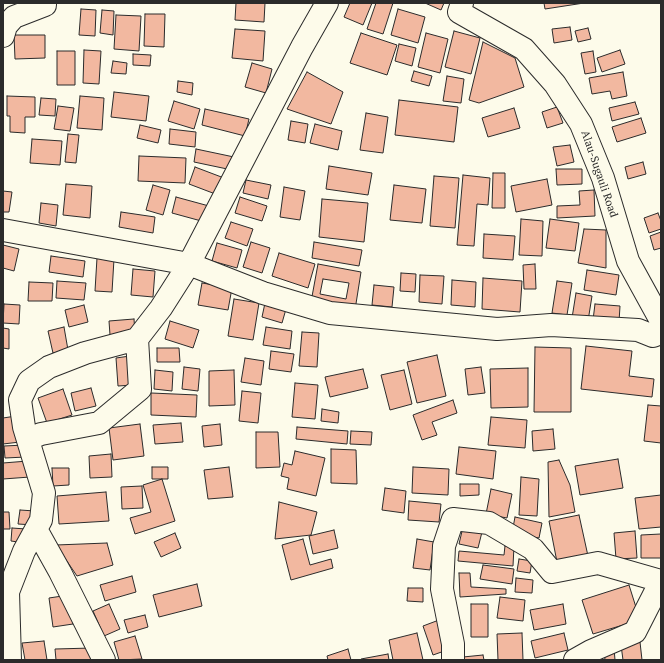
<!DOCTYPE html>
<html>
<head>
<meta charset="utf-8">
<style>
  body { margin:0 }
  #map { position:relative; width:664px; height:663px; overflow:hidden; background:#fdfbea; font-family:"PT Serif",serif }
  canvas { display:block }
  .frame { position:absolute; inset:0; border:4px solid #2b2b2b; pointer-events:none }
</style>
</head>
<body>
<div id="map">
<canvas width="664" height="663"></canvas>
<div class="frame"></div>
</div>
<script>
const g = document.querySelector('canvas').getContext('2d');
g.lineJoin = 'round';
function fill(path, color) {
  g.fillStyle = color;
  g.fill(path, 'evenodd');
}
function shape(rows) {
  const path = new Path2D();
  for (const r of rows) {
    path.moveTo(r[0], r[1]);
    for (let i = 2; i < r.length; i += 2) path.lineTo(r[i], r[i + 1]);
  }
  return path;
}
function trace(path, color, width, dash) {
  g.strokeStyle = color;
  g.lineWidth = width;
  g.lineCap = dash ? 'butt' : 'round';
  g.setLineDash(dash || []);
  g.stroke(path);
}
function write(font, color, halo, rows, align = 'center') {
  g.font = font + ' "PT Serif",serif';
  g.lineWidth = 3;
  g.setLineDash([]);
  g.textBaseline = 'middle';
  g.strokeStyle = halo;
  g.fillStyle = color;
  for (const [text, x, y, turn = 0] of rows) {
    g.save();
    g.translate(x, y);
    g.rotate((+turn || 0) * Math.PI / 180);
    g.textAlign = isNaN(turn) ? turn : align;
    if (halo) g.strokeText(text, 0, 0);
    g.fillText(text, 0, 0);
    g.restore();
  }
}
const building = shape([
  [236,3,265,3,264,22,235,20,236,3],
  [350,3,372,3,363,25,344,17,350,3],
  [376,3,393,3,383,34,367,29,376,3],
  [425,3,444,3,441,10,425,3],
  [544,3,584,3,545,9,544,3],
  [81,9,96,10,95,36,79,35,81,9],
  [398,9,425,17,418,43,391,35,398,9],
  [102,10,114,11,113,35,100,33,102,10],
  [145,14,165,14,164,47,144,46,145,14],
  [116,15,141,16,139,51,114,49,116,15],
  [570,27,572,40,554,43,552,29,570,27],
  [588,28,591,39,578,42,575,31,588,28],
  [235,29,265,31,263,61,232,58,235,29],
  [454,31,480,38,471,74,445,67,454,31],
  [361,33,397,45,387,75,350,63,361,33],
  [426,33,448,39,440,73,418,67,426,33],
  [14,35,45,35,45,58,15,59,14,35],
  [483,42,515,58,524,87,479,103,469,100,483,42],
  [399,44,416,48,412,66,395,61,399,44],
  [84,50,101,51,99,84,83,83,84,50],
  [620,50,625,64,602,72,597,58,620,50],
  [57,51,75,51,75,85,57,85,57,51],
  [593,51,596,72,585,74,581,53,593,51],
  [133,54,151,55,150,66,133,65,133,54],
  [113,61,127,63,126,74,111,73,113,61],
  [252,63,272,69,266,93,245,87,252,63],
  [414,71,432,76,429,86,411,81,414,71],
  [307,72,343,92,331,124,287,109,307,72],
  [623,72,627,96,612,99,610,91,592,94,589,78,623,72],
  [447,76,464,79,461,103,443,101,447,76],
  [178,81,193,83,192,95,177,92,178,81],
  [114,92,149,96,146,121,111,117,114,92],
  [7,96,35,97,35,117,25,117,25,133,10,132,10,116,7,116,7,96],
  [80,96,104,98,102,130,77,128,80,96],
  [41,98,56,99,55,116,39,115,41,98],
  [399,100,458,107,454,142,395,135,399,100],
  [174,101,200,109,194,129,168,121,174,101],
  [635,102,639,114,612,121,609,108,635,102],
  [58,106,74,108,70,131,54,129,58,106],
  [557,107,563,123,547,128,542,112,557,107],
  [514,108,520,128,488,137,482,118,514,108],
  [205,109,249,119,245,136,202,125,205,109],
  [366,113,388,117,383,153,360,150,366,113],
  [641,118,646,133,617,142,612,127,641,118],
  [291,121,308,124,305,143,288,140,291,121],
  [315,124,342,131,338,150,310,143,315,124],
  [140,125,161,130,158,143,137,138,140,125],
  [170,129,196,132,195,147,169,144,170,129],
  [68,134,79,135,76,163,65,162,68,134],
  [32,139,62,141,60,165,30,163,32,139],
  [570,145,574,162,557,166,553,147,570,145],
  [196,149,234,157,232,170,194,162,196,149],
  [139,156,186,158,185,183,138,181,139,156],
  [643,162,646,174,628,179,625,167,643,162],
  [329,166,372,173,368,195,326,189,329,166],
  [195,167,224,178,218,195,189,184,195,167],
  [556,169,582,169,582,184,557,185,556,169],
  [493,173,505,173,505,208,492,208,493,173],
  [463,175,490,178,488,205,477,204,474,246,457,245,463,175],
  [434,176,459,178,455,228,430,226,434,176],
  [547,179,552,205,516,212,511,186,547,179],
  [246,180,271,185,268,199,243,193,246,180],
  [66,184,92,186,90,218,63,215,66,184],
  [153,185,170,190,163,215,146,210,153,185],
  [394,185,426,189,422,223,390,220,394,185],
  [284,187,305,191,300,220,280,217,284,187],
  [594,190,595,216,557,218,557,206,580,205,579,191,594,190],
  [3,191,12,192,9,212,3,212,3,191],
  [176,197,209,206,205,222,172,213,176,197],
  [240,197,267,206,262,221,235,213,240,197],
  [322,199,368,203,364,242,319,237,322,199],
  [41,203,58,205,56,226,39,223,41,203],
  [121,212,155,217,153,233,119,227,121,212],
  [658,213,661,221,661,229,649,233,644,218,658,213],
  [521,219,543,221,542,256,519,255,521,219],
  [550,219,579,223,575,251,546,248,550,219],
  [231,222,253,229,247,246,225,238,231,222],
  [584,229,606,230,606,268,578,263,584,229],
  [661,232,661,248,654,250,650,236,661,232],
  [484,234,515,236,513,260,483,258,484,234],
  [251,242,270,248,262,273,243,267,251,242],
  [314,242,362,250,359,266,312,258,314,242],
  [217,243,242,250,237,268,212,261,217,243],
  [3,245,19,249,14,271,3,268,3,245],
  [279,253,315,264,308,288,272,276,279,253],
  [51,256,85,261,83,277,49,272,51,256],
  [97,258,114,259,112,292,95,291,97,258],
  [318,264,361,272,355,310,311,302,318,264],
  [323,279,349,283,346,299,320,294,323,279],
  [535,264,536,289,524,289,523,265,535,264],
  [133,269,155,271,153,297,131,295,133,269],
  [587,270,619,275,616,295,584,290,587,270],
  [401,273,416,274,415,292,400,291,401,273],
  [420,275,444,276,442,304,419,302,420,275],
  [483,278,522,281,520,312,482,309,483,278],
  [452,280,476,282,475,307,451,305,452,280],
  [57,281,86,283,84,300,56,298,57,281],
  [557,281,572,283,567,315,552,313,557,281],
  [29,282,53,283,52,301,28,301,29,282],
  [202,283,232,288,228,310,198,305,202,283],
  [374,285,394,287,392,307,372,305,374,285],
  [576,293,592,296,588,321,572,318,576,293],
  [234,299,259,303,253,340,228,336,234,299],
  [265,303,286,309,282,323,262,317,265,303],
  [4,304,20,305,19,324,3,323,4,304],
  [595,304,620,306,619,322,593,320,595,304],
  [84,305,88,322,69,327,65,310,84,305],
  [134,319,135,333,110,335,109,321,134,319],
  [170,321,199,330,193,348,165,339,170,321],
  [64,327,68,350,53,353,48,331,64,327],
  [266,327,292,331,290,349,263,345,266,327],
  [3,328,9,329,9,349,3,348,3,328],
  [302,332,319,333,317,367,299,366,302,332],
  [586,346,632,351,629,376,654,379,652,397,581,389,586,346],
  [535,347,571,348,571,412,534,412,535,347],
  [157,348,179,348,180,362,157,362,157,348],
  [271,351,294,354,291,372,269,369,271,351],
  [437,355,446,396,417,403,407,362,437,355],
  [130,356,133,385,118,386,116,358,130,356],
  [245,358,264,361,261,385,241,382,245,358],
  [184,367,200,369,198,391,182,389,184,367],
  [481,367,485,393,468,395,465,369,481,367],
  [528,368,528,407,491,408,490,369,528,368],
  [363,369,368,388,330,397,325,377,363,369],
  [155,370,173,372,172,391,154,389,155,370],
  [234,370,235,405,209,406,209,371,234,370],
  [404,370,412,404,390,410,381,375,404,370],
  [295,383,318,385,315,419,292,417,295,383],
  [91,388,96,406,75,411,71,393,91,388],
  [63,389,72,415,47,423,38,398,63,389],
  [242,391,261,393,258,423,239,421,242,391],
  [151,393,197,395,196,417,151,415,151,393],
  [453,400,457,413,432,422,437,435,422,440,413,415,453,400],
  [648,405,661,406,661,443,644,441,648,405],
  [322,409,339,412,338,423,321,421,322,409],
  [16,416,20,442,3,444,3,418,16,416],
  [491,417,527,420,525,448,488,445,491,417],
  [181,423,183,442,155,444,153,425,181,423],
  [140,424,144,456,113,460,109,428,140,424],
  [220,424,222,445,204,447,202,426,220,424],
  [297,427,348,431,347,444,296,439,297,427],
  [553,429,555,449,533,451,532,431,553,429],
  [351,431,372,432,371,445,350,444,351,431],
  [256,432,278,432,280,467,256,468,256,432],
  [25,445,26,457,5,458,4,446,25,445],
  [459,447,496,451,493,479,456,474,459,447],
  [331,449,356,450,357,484,331,483,331,449],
  [295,451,325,458,316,496,287,489,289,478,281,476,284,463,292,465,295,451],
  [111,454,112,477,90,478,89,456,111,454],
  [618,459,623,488,580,495,575,466,618,459],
  [559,460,570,485,575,512,549,517,548,462,559,460],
  [28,461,30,477,3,479,3,463,28,461],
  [152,467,168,467,168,479,152,479,152,467],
  [229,467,233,497,208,499,204,470,229,467],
  [413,467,449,469,448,495,412,493,413,467],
  [52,468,69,468,69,485,53,486,52,468],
  [521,477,539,479,537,516,519,515,521,477],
  [162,479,175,521,135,534,130,518,151,512,143,485,162,479],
  [460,484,479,484,479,495,460,496,460,484],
  [142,486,143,508,122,509,121,487,142,486],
  [385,488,406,491,404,513,382,510,385,488],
  [491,489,512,494,507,518,486,514,491,489],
  [106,492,109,521,59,524,57,496,106,492],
  [661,495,661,527,639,529,635,498,661,495],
  [409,501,441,504,439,522,408,520,409,501],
  [279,502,317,512,311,535,275,539,279,502],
  [20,510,35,511,34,525,18,524,20,510],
  [3,512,9,512,10,529,3,529,3,512],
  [579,515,588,556,557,562,549,521,579,515],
  [515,517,542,523,539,538,512,533,515,517],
  [463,527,482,532,478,548,459,544,463,527],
  [12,528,26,529,25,543,11,541,12,528],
  [334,530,338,548,313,554,309,536,334,530],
  [635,531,637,558,616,559,614,533,635,531],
  [175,533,181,548,161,557,154,542,175,533],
  [661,534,661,558,641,558,641,535,661,534],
  [303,539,310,565,331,559,333,568,291,580,282,545,303,539],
  [417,539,434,542,430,570,413,568,417,539],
  [107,543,113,565,77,576,56,545,107,543],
  [505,546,514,546,513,566,458,561,459,551,504,555,505,546],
  [519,559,532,561,530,573,517,571,519,559],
  [483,565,514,569,512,584,480,579,483,565],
  [459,573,470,573,471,587,506,589,506,594,460,597,459,573],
  [132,576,136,592,105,601,100,585,132,576],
  [516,578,533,580,532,593,515,592,516,578],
  [197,584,202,606,159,617,153,595,197,584],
  [629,585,640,620,593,634,582,600,629,585],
  [408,588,423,588,423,602,407,601,408,588],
  [69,595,73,624,53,627,49,598,69,595],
  [500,597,525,600,523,621,497,618,500,597],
  [109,604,120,629,104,636,93,611,109,604],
  [471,604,488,604,488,637,471,637,471,604],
  [563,604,566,624,534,630,530,610,563,604],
  [145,615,148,627,128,633,124,620,145,615],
  [439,620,450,649,433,655,423,626,439,620],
  [417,633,423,660,393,660,389,640,417,633],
  [522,633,523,660,498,660,497,634,522,633],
  [564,633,568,650,535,658,531,641,564,633],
  [135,636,142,659,119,660,114,642,135,636],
  [44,641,47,660,25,660,22,643,44,641],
  [640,642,642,660,623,660,621,645,640,642],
  [92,648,92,660,56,660,55,649,92,648],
  [614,648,615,660,605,660,604,649,614,648],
  [348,649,351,660,328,660,327,656,348,649],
  [388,654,389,660,361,660,361,659,388,654],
  [483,655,484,660,463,660,463,657,483,655]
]);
const minor = shape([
  [462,3,459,12,524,49,555,84,581,124,603,178,628,261,661,321],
  [3,36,6,26,14,17,45,5,45,3],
  [3,230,189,264,263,293,330,313,497,329,551,325,638,330,653,336,661,333],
  [28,439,41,434,99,423,140,389,137,339],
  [36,529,60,572,104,660],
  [10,660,8,592,24,551,41,520,44,493,24,427,20,400,29,381,49,367,85,353,137,339,161,308,189,264,302,47,327,3],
  [453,660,453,644,442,589,444,546,453,519,489,523,533,549,552,572,598,563,661,581],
  [575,660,591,651,635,632,661,581]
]);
const streetNames = [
  ["Alau-Sugauli Road",599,174,71]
];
fill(building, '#f2b8a0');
trace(building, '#2b2b2b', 1);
trace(minor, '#2b2b2b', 24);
trace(minor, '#fdfbea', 22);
write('11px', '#2b2b2b', '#fdfbea', streetNames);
</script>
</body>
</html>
